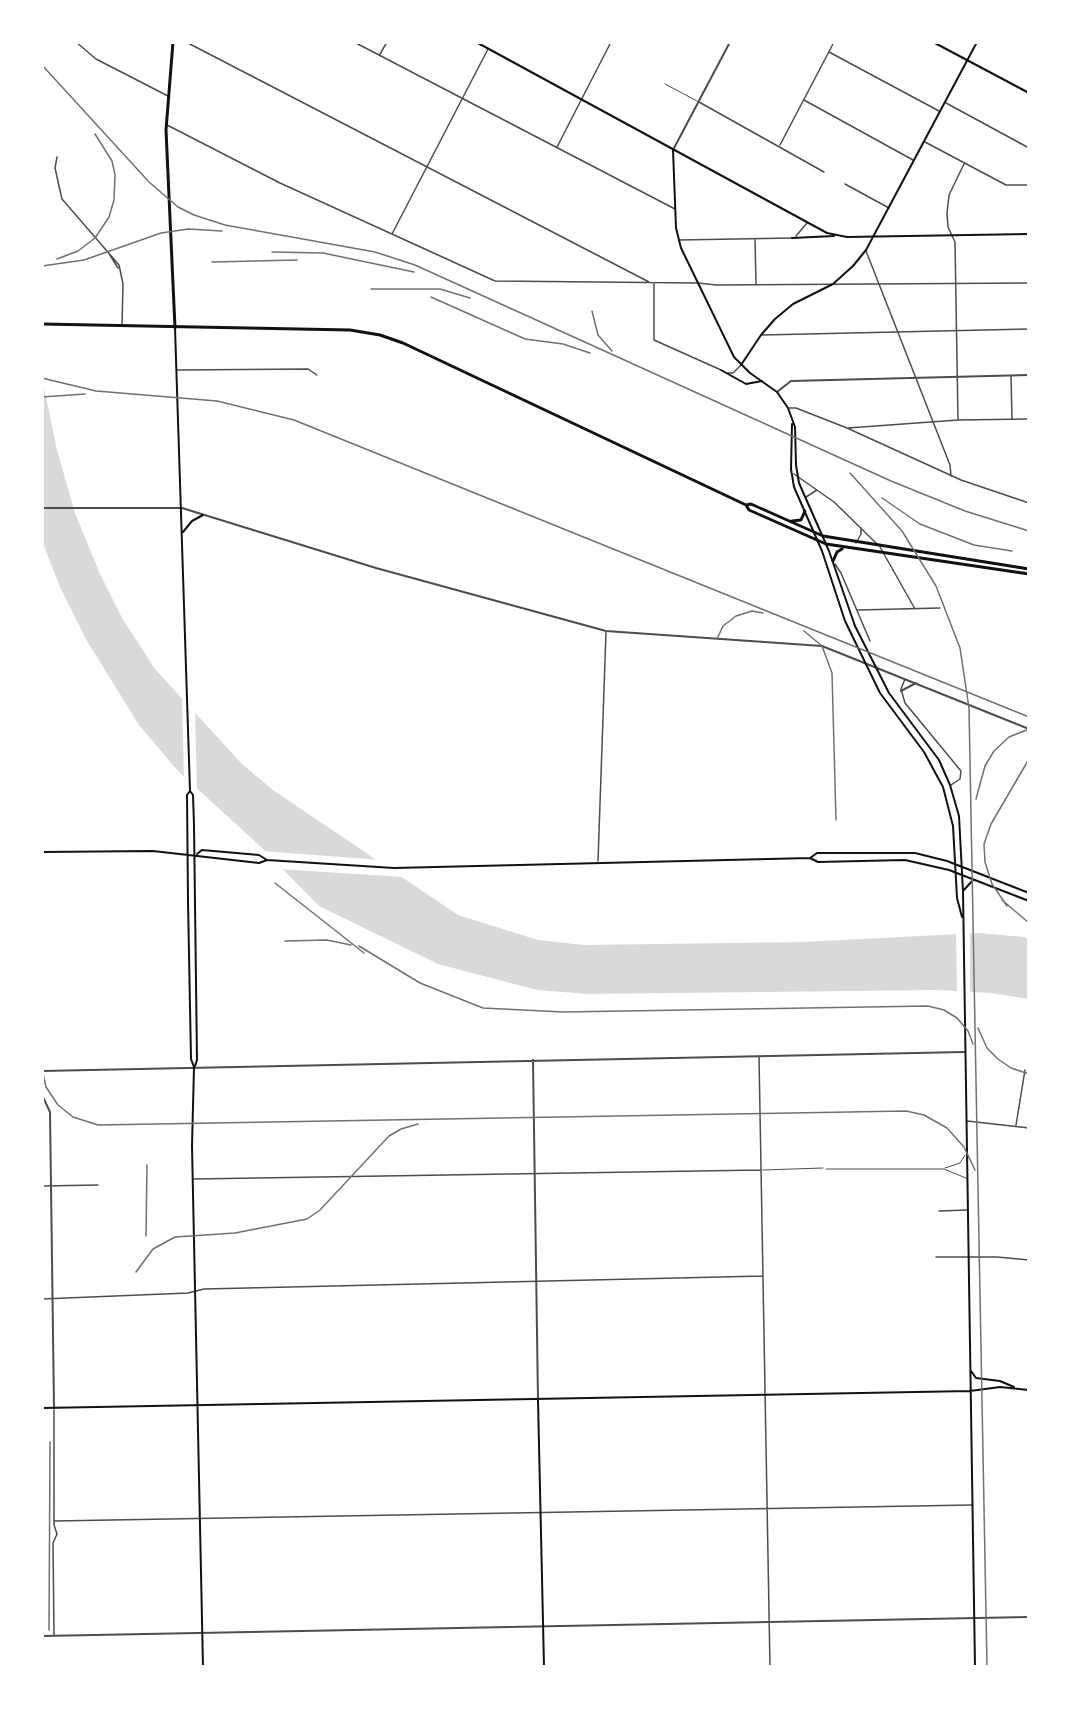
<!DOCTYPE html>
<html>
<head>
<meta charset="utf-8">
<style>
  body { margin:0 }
  #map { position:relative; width:1071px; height:1709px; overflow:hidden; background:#fff; font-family:"Crimson Pro",serif }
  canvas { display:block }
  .frame { position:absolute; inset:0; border:44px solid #fff; pointer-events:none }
</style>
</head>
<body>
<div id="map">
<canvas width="1071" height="1709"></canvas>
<div class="frame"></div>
</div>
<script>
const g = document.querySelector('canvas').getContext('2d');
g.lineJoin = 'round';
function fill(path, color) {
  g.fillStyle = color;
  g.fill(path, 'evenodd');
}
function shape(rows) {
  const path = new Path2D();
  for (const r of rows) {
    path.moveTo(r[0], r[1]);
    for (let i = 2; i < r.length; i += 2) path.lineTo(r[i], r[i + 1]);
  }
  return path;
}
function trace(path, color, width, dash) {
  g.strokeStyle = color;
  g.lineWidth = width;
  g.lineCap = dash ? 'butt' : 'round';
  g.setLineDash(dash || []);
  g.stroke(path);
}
const water = shape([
  [42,378,57,450,75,513,100,574,122,618,155,669,242,764,273,790,458,915,538,940,584,945,803,942,979,933,1024,937,1029,939,1029,999,991,993,936,990,588,994,537,990,438,964,319,906,261,847,179,772,139,725,87,641,60,587,42,541]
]);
const pier = shape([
  [182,696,195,710,197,791,184,779],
  [261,851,381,860,403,877,278,869],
  [970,930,970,995,957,994,956,931]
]);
const service = shape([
  [665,84,697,101],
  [945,1168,960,1163,965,1155],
  [826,1169,944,1169,966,1178],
  [763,1170,823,1168]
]);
const minor = shape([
  [76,42,96,59,168,96],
  [186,42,649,282],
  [354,42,675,209],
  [829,52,939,111],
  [380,54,387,42],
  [804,100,913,160],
  [699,102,824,172],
  [946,103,1029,148],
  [167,125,280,183,495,281,698,283,716,285,1029,283],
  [925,142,1006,185,1029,185],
  [780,145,834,42],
  [557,147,611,42],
  [57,157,55,168,62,199,119,265,123,284,122,325],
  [845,184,889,208],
  [392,234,488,49],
  [796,236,807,223],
  [755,239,756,285],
  [679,240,792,238],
  [866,251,950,465,951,476],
  [108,252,118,268],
  [654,283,654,340,721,370],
  [762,335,1029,329],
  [177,370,308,369,317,375],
  [728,373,733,373,741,365],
  [1011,376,1012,419],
  [789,408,796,408,847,428,961,480,1029,503],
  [958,420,955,242,948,227,947,213,949,195,964,164],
  [848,428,958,420,1029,419],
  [794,474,834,502,877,544],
  [806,497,817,490],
  [856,543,861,534,861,528],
  [880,547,915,609],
  [835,564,841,573,870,641],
  [858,610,940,608],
  [905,679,901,689,905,703,961,771,960,779,951,785],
  [598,861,606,632],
  [759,1057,770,1667],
  [967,1121,1029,1128],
  [1016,1125,1025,1070],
  [194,1179,761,1170],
  [42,1186,98,1185],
  [939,1211,967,1210],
  [936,1257,997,1257,1029,1260],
  [42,1299,188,1293,204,1289,763,1276],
  [54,1521,972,1505],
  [54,1635,53,1543,57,1534,54,1525,54,1410]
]);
const tertiary = shape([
  [673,150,730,42],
  [777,392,791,381,1029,375],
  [42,508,182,508,376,568,606,631,822,646,1029,729],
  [901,691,916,683],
  [533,1060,538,1400],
  [42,1071,964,1052],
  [42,1095,50,1112,54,1408],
  [42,1636,1029,1617]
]);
const secondary = shape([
  [476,42,827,233,847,237,1029,234],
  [933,42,1029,93],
  [673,150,676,228,681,248,734,357,750,373,777,392,788,408,795,427,796,465,799,483,829,551,855,626,889,693,939,760,950,785,959,816,963,892,975,1667],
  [792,238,834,236],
  [175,328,190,791,187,795,188,901,191,1059,194,1067,192,1146,203,1667],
  [741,365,761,335,775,319,793,304,833,284,853,266,866,250,977,42],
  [721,370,746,384,762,381],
  [792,424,791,469,794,487,822,551,845,621,880,693,924,752,943,787,953,826,957,898,962,917],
  [183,532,192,521,203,515],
  [190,791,193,795,194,825,197,1060,195,1066],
  [42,852,153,851,259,863,267,860,394,868,810,858,818,862,905,860,949,870,1029,901],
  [197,854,202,850,259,855,267,860],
  [810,858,817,853,915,853,947,861,1029,893],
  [963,891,973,880],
  [971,1371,976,1378,1000,1381,1014,1387],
  [538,1400,544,1667],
  [42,1408,970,1391,1000,1387,1029,1390]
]);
const primary = shape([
  [173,42,166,130,175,328],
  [42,324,350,330,380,335,403,343,746,505,751,504,823,536,1029,569],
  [746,505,749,510,826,544,1029,574],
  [792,521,801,520,805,511],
  [833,561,837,552,842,549]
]);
const rail = shape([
  [42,65,149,182,178,207,194,215,225,225,375,252,415,265,891,481,965,511,1029,531],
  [272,252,323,253,414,272],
  [57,259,78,251,95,238,109,217,114,200,115,175,112,161,95,134],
  [212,262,297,260],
  [42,266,84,260,161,233,188,229,222,231],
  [371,289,440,289,470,298],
  [431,297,525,339,563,344,590,353],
  [592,311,598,335,612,351],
  [42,378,96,391,217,401,294,420,1029,717],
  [42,397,85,394],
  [850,473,902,531,936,586,960,648,969,708,987,1667],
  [882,498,920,524,974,545,1012,551],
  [804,631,822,646,832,673,836,820],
  [717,639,723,626,736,616,752,611,763,613],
  [976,799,985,766,994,751,1009,737,1029,729],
  [275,883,364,953],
  [1002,900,1029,923],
  [1007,906,992,884,985,862,984,844,991,824,1029,759],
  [285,941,327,940,351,945],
  [359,946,420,983,483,1008,563,1012,928,1006,944,1010,957,1018,968,1031,973,1044],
  [978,1028,987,1048,998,1059,1011,1068,1029,1074],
  [42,1069,46,1087,58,1105,73,1117,98,1125,906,1111,924,1115,947,1128,964,1147,975,1170],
  [146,1236,147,1165],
  [136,1272,153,1249,175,1237,235,1233,307,1219,320,1210,389,1136,401,1129,418,1124],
  [49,1630,50,1442]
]);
fill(water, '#d9d9d9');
fill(pier, '#fff');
trace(service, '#4c4c4c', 1);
trace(minor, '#4c4c4c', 1.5);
trace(tertiary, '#4c4c4c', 2);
trace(secondary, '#111', 2);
trace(primary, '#111', 3);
trace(rail, '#707070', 1.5);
</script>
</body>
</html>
